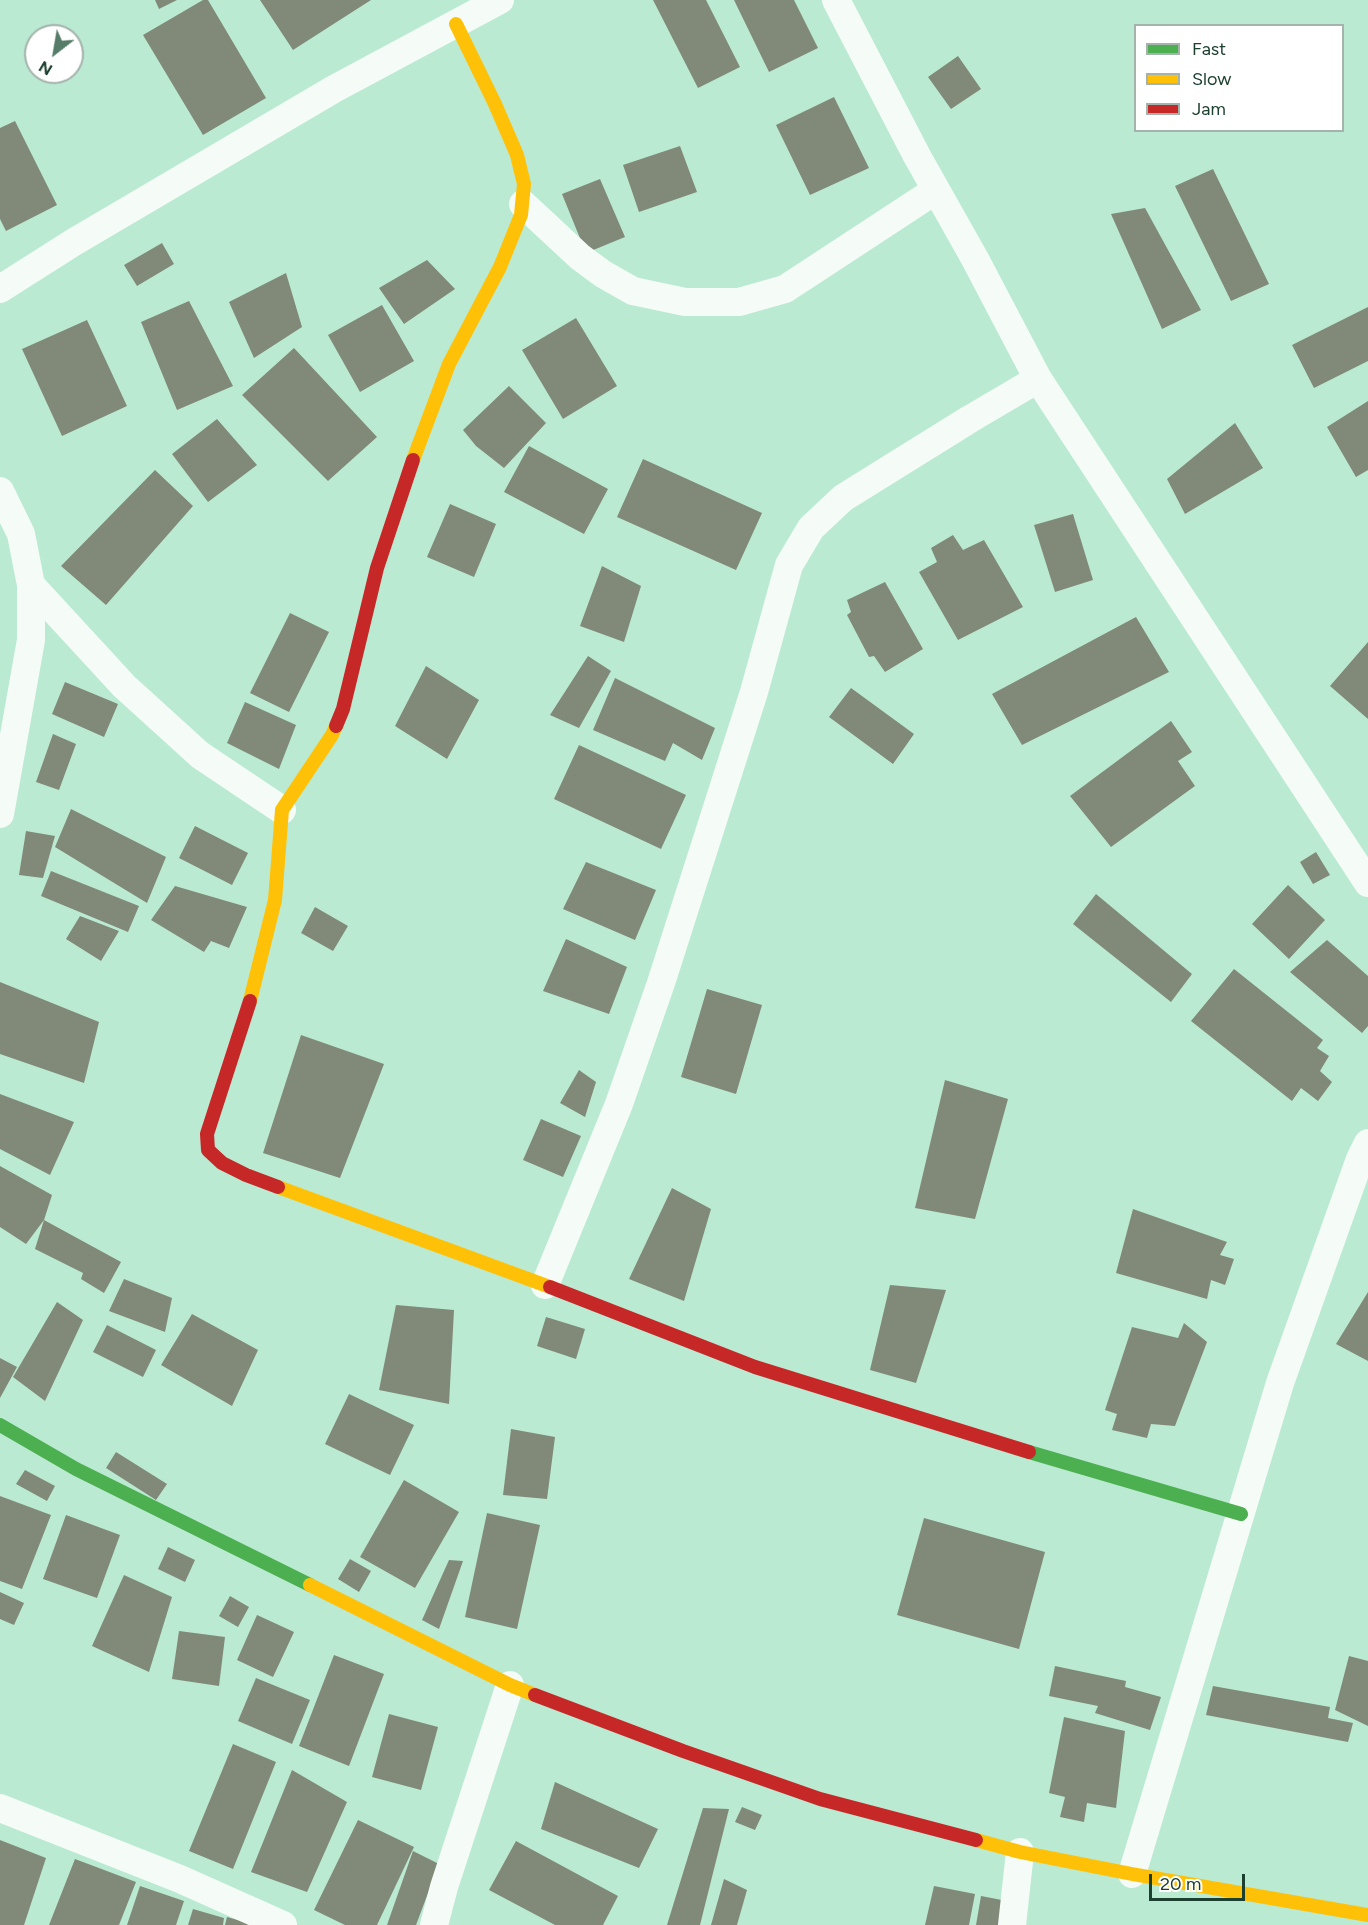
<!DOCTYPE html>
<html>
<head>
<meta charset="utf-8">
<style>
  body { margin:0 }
  #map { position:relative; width:1368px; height:1925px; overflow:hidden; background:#bbead2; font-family:Figtree,sans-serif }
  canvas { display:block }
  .legend { position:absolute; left:1134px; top:24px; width:210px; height:108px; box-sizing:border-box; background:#fff; border:2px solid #a4b3ac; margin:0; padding:8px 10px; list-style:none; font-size:18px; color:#1c402f }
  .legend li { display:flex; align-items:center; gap:12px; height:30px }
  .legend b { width:30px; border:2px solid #a4b3ac }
  .north { position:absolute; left:24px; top:24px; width:60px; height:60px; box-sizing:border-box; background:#fff; border:2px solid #a4b3ac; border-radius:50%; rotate:211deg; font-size:16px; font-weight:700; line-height:24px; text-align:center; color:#1c402f }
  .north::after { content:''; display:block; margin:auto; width:21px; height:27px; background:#547c68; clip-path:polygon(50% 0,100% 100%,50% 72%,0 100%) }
  .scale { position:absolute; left:1149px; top:1874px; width:96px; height:27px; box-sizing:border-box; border:3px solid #1c402f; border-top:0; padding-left:8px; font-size:18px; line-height:21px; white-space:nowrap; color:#1c402f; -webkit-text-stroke:4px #fff; paint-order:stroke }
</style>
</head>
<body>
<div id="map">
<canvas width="1368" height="1925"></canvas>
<ul class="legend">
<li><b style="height:8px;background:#4caf50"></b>Fast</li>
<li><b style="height:8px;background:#ffc107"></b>Slow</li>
<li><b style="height:8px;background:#c62828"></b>Jam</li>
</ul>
<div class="north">N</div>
<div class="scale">20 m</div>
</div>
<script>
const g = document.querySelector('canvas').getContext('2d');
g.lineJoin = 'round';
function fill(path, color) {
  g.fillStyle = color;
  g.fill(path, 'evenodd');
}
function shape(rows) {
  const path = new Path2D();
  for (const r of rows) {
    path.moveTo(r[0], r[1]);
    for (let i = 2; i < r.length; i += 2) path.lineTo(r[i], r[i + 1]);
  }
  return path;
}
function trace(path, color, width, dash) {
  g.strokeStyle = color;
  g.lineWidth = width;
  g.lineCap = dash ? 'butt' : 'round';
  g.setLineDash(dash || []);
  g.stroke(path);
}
const building = shape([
  [155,0,177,0,159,9],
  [203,0,208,0,266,98,203,135,143,35],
  [260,0,371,0,293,50],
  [653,0,706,0,740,67,698,88],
  [734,0,794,0,818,48,769,72],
  [958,56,981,89,951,109,928,77],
  [834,97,869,168,810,195,776,125],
  [15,121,57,205,6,231,0,219,0,128],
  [680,146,697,192,639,212,623,165],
  [1213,169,1269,284,1231,301,1175,186],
  [600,179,625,237,586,253,562,194],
  [1145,208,1201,310,1162,329,1111,214],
  [162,243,174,264,137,286,124,265],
  [427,260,455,289,404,324,379,288],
  [286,273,302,327,254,358,229,302],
  [189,301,233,386,177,410,141,322],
  [382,305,414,361,360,392,328,335],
  [1368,307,1368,361,1314,388,1292,345],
  [576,318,617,386,563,419,522,350],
  [87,320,127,406,62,436,22,349],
  [294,348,377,437,328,481,242,395],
  [509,386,546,423,504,468,476,446,463,430],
  [1368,401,1368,470,1356,477,1327,427],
  [217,419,257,465,208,502,172,454],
  [1235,423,1263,468,1185,514,1167,479],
  [529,446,608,489,584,534,504,492],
  [643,459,762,513,736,570,617,517],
  [155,470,193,506,106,605,61,566],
  [450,504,496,524,474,577,427,557],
  [1073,514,1093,580,1055,592,1034,525],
  [953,535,963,550,984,540,1023,607,958,640,919,572,937,562,931,548],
  [602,566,641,586,624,642,580,626],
  [885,582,923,649,885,672,874,656,869,657,847,615,851,612,847,600],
  [290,613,329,632,289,712,250,693],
  [1136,617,1169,672,1022,745,992,694],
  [1368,642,1368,719,1330,686],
  [588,656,611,671,579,728,550,715],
  [426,666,479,700,447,759,395,726],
  [615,678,715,728,702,760,673,743,665,761,593,730],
  [65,682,118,704,104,737,52,714],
  [851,688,914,734,893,764,829,717],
  [245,702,296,725,279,769,227,743],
  [1171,721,1192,752,1178,761,1195,786,1111,847,1070,796],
  [53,734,76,744,59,790,36,782],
  [579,745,686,795,661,849,554,799],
  [71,809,166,857,147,903,55,847],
  [195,826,248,853,232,885,179,858],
  [26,831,55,836,43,878,19,875],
  [1316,852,1330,875,1313,884,1300,862],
  [586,862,656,890,635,940,563,909],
  [51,871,139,906,128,932,41,896],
  [1288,885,1325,920,1289,959,1252,924],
  [175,886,247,907,229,948,211,941,204,952,151,920],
  [1096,894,1192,974,1171,1002,1073,924],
  [315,907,348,926,333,951,301,933],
  [80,916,119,931,101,961,66,939],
  [566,939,627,967,609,1014,543,991],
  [1327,940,1368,976,1368,1026,1362,1033,1290,972],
  [1234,969,1323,1040,1317,1048,1329,1056,1320,1071,1332,1082,1318,1101,1301,1088,1292,1101,1191,1021],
  [0,982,99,1022,84,1083,0,1054],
  [707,989,762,1005,736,1094,681,1077],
  [301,1035,384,1064,340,1178,263,1153],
  [579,1070,596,1082,585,1117,560,1103],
  [945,1080,1008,1099,975,1219,915,1208],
  [0,1094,74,1122,50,1175,0,1149],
  [541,1119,581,1136,563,1177,523,1160],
  [0,1166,52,1195,44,1220,26,1244,0,1227],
  [672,1188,711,1209,684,1301,629,1279],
  [1133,1209,1227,1242,1220,1255,1234,1259,1225,1285,1211,1280,1207,1299,1116,1273],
  [44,1220,121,1262,104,1293,81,1279,83,1273,35,1249],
  [124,1279,172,1298,165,1332,109,1311],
  [890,1285,946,1290,916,1383,870,1370],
  [1368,1292,1368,1361,1336,1344],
  [57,1302,83,1320,45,1401,13,1377],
  [396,1305,454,1310,449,1404,379,1390],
  [192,1314,258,1350,232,1406,161,1365],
  [546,1317,585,1329,576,1359,537,1346],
  [1184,1323,1207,1342,1175,1426,1151,1424,1147,1438,1112,1430,1117,1414,1105,1410,1132,1327,1178,1338],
  [107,1325,156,1350,143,1377,93,1352],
  [0,1358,17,1367,0,1398],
  [349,1394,414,1425,390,1475,325,1444],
  [511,1429,555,1437,547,1499,503,1495],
  [116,1452,167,1484,156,1500,106,1468],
  [25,1470,55,1486,47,1501,16,1484],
  [404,1480,459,1512,415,1588,360,1557],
  [0,1496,51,1515,22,1589,0,1581],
  [487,1513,540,1525,517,1629,465,1617],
  [66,1515,120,1535,97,1598,43,1579],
  [924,1518,1045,1552,1019,1649,897,1615],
  [168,1547,195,1560,185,1582,158,1569],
  [350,1559,371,1571,359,1592,338,1579],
  [449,1560,463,1561,439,1629,422,1620],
  [124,1575,172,1597,149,1672,92,1646],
  [0,1592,24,1603,14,1625,0,1619],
  [230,1596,249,1607,238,1627,219,1616],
  [257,1615,294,1632,273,1677,237,1660],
  [179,1631,225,1637,219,1686,172,1679],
  [334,1655,384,1674,349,1766,299,1746],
  [1349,1656,1368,1661,1368,1726,1335,1710],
  [1055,1666,1126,1681,1125,1687,1161,1697,1150,1730,1095,1713,1098,1706,1049,1696],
  [256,1678,310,1700,292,1744,238,1721],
  [1213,1686,1330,1707,1328,1718,1353,1723,1348,1742,1206,1715],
  [389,1714,438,1727,421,1790,372,1777],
  [1064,1717,1125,1731,1116,1808,1087,1803,1084,1822,1060,1817,1065,1797,1049,1793],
  [233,1744,276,1762,233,1869,189,1851],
  [292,1770,347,1802,307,1892,251,1872],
  [555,1782,658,1829,639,1868,541,1829],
  [742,1807,762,1815,755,1830,735,1822],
  [703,1808,729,1809,700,1925,667,1925],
  [358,1820,414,1847,377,1925,345,1925,314,1910],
  [0,1840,46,1858,24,1925,0,1925],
  [516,1841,618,1896,603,1925,555,1925,489,1890],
  [413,1851,439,1864,416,1925,387,1925],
  [75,1859,136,1882,119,1925,49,1925],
  [724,1879,747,1890,737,1925,711,1925],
  [140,1886,184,1901,176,1925,127,1925],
  [934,1886,975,1894,969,1925,925,1925],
  [981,1896,1007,1901,1003,1925,976,1925],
  [193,1909,224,1918,223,1925,188,1925],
  [227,1917,252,1924,252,1925,225,1925]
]);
const street = shape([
  [836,0,917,156,975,259,1038,379,1368,883],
  [523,204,580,257,603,274,633,291,685,302,739,302,785,289,936,190],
  [0,289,74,242,334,89,500,0],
  [0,491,21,534,31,585,31,640,0,814],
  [31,585,124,686,200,755,282,810],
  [545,1285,619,1104,661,983,754,692,789,565,811,528,843,498,970,419,1038,379],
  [0,1808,180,1879,283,1925],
  [1132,1874,1280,1383,1360,1159,1368,1143],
  [434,1925,444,1887,510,1685],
  [1012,1925,1020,1852]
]);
const fast = shape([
  [0,1425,76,1469,310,1585],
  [1029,1452,1241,1514]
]);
const slow = shape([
  [413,460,449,364,500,267,521,215,524,184,517,155,495,104,456,24],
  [250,1001,275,900,282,810,332,735,336,726],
  [278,1187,550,1287],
  [310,1585,510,1685,535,1695],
  [976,1840,1020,1852,1132,1874,1368,1915]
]);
const jam = shape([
  [336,726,343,709,377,568,413,460],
  [250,1001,207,1134,208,1150,222,1163,246,1175,278,1187],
  [550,1287,755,1367,1029,1452],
  [535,1695,683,1751,820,1799,976,1840]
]);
fill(building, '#818979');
trace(street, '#f5fcf8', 28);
trace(fast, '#4caf50', 14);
trace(slow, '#ffc107', 14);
trace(jam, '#c62828', 14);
</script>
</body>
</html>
